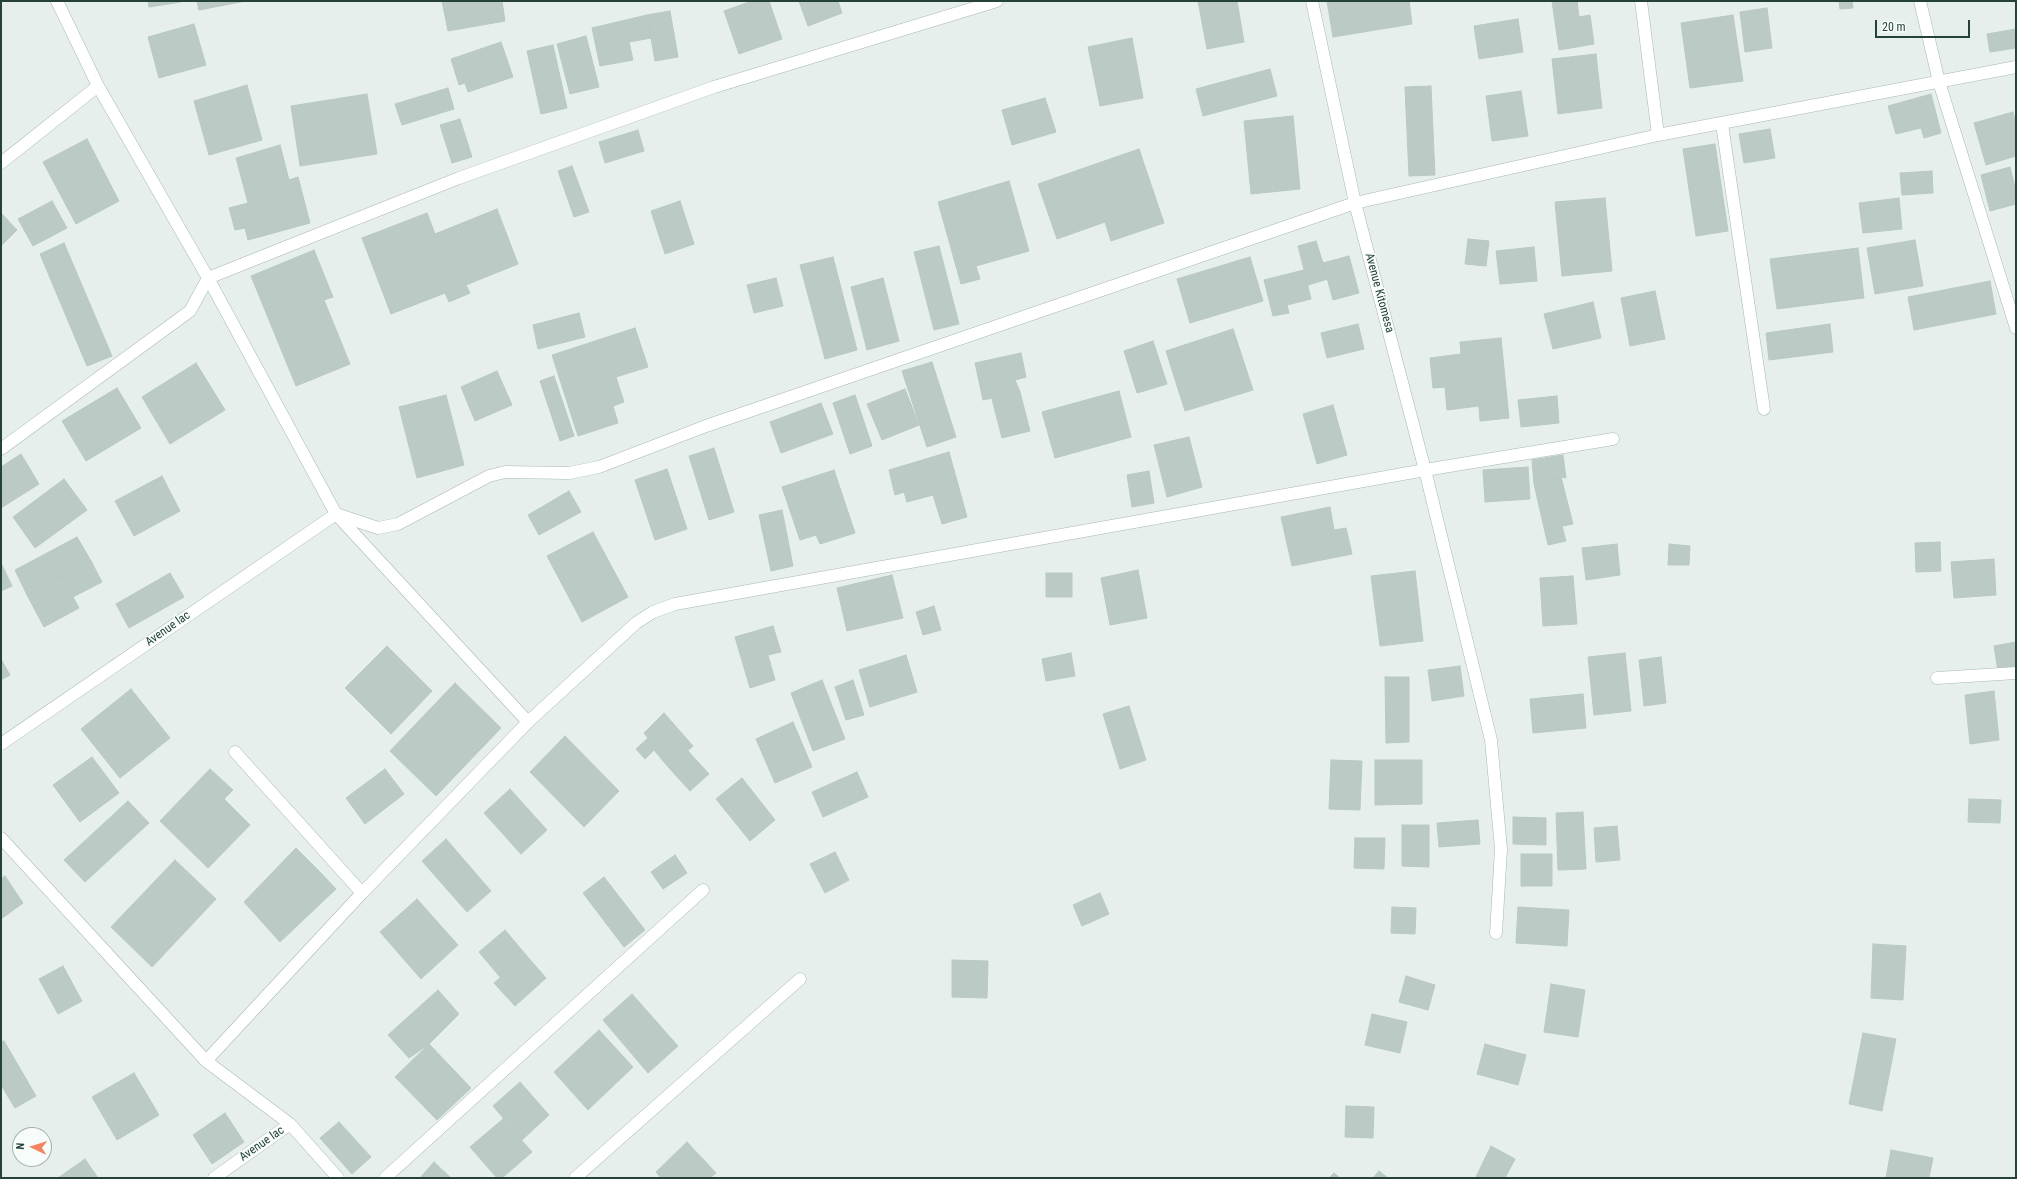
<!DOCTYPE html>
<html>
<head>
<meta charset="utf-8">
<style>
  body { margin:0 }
  #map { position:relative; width:2017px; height:1179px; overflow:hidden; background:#e6efeb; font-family:"Roboto Condensed",sans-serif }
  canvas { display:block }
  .frame { position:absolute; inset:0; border:2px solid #24423a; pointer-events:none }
  .north { position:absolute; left:12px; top:1127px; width:40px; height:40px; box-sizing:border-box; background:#f7fbf9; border:1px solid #a3b1ad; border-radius:50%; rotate:274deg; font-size:11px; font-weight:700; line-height:16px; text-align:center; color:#24423a }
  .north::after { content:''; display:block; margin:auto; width:14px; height:18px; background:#f4845f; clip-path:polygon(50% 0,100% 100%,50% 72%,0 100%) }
  .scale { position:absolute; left:1875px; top:20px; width:95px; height:18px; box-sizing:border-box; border:2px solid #24423a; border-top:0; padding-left:5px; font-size:12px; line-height:14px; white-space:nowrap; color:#24423a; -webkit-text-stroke:3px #f7fbf9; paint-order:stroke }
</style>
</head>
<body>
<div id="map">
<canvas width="2017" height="1179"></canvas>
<div class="frame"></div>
<div class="north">N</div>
<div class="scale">20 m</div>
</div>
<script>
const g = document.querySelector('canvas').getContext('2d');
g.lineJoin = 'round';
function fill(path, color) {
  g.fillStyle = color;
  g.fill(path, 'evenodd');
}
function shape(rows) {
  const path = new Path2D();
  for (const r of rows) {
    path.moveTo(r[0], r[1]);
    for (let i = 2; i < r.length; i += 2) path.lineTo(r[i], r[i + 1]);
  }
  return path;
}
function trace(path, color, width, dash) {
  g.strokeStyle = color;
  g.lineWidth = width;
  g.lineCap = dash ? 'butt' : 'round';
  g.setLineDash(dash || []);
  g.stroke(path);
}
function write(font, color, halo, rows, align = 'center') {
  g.font = font + ' "Roboto Condensed",sans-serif';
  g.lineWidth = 3;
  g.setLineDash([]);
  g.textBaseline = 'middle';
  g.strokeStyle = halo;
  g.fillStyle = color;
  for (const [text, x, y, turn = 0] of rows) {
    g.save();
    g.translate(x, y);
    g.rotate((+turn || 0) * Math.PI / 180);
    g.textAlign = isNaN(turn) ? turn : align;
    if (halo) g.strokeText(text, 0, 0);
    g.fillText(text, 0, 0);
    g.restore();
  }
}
const building = shape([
  [148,1,181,1,181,2,149,7,148,1],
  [197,1,246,1,199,10,197,1],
  [442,1,502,1,505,21,448,31,442,1],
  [752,1,769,1,782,39,739,54,724,11,752,1],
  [799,1,838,1,842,13,808,26,799,1],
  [1198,1,1237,1,1244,42,1207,49,1198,1],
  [1327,1,1409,1,1412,24,1333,37,1327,1],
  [1552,1,1577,1,1579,17,1590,15,1594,44,1559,50,1552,1],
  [1839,1,1852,1,1853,8,1840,9,1839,1],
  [1767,8,1772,48,1745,52,1740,12,1767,8],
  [670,11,678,57,655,61,647,15,670,11],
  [647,15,651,38,629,42,633,60,600,66,592,28,647,15],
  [1733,15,1743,81,1690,88,1681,23,1733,15],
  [1518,19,1523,52,1479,59,1474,26,1518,19],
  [194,24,206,65,159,78,148,37,194,24],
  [2016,29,2016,48,1990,52,1987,34,2016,29],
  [586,36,599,87,570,94,557,44,586,36],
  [1132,38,1143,98,1100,106,1088,47,1132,38],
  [501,42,513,77,468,92,465,83,459,85,451,59,501,42],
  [553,45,567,108,541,114,527,51,553,45],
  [1596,54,1602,108,1558,114,1552,59,1596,54],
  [1270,69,1277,96,1203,116,1196,89,1270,69],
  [247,85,262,140,209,155,194,101,247,85],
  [1431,86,1435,175,1409,176,1405,87,1431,86],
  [448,88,454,109,402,125,395,104,448,88],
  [1521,91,1528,136,1492,141,1486,96,1521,91],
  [367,94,377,154,300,166,291,106,367,94],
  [1931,94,1941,133,1924,138,1921,128,1896,134,1888,106,1931,94],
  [1045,98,1056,132,1012,145,1002,110,1045,98],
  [2013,112,2016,123,2016,156,1986,165,1974,123,2013,112],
  [1293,116,1300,189,1251,194,1244,121,1293,116],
  [460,119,472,157,452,163,440,125,460,119],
  [1770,129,1775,158,1744,163,1739,134,1770,129],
  [638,130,644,151,605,163,599,142,638,130],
  [87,139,119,201,76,224,43,162,87,139],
  [1715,144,1728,231,1696,236,1683,149,1715,144],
  [280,145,289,180,298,177,310,223,248,240,245,228,235,230,229,208,248,203,236,158,280,145],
  [1139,149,1164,223,1111,241,1105,222,1057,239,1038,184,1139,149],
  [572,166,589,212,574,217,558,171,572,166],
  [2010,167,2016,191,2016,204,1990,211,1981,175,2010,167],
  [1932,171,1933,193,1902,195,1900,173,1932,171],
  [1009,181,1029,251,976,266,980,279,961,284,938,202,1009,181],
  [1605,198,1612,271,1562,276,1555,202,1605,198],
  [1899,198,1902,229,1863,233,1859,203,1899,198],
  [52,201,67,228,33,246,18,219,52,201],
  [680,201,694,244,665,254,651,211,680,201],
  [497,209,518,264,466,285,470,293,449,302,445,293,391,314,362,238,427,213,435,234,497,209],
  [1,213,17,230,1,246,1,213],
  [1468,239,1489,241,1486,266,1465,264,1468,239],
  [1915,240,1923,286,1875,294,1867,248,1915,240],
  [1316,241,1328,279,1308,285,1298,246,1316,241],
  [64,243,112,356,87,366,40,254,64,243],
  [939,246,959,324,934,330,914,252,939,246],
  [1534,247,1537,281,1500,284,1496,251,1534,247],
  [1858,248,1864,298,1777,309,1770,259,1858,248],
  [314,250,333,297,324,300,350,364,296,386,251,276,314,250],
  [1349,256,1359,293,1333,300,1323,263,1349,256],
  [833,257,857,350,825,359,800,265,833,257],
  [1250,257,1263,301,1190,323,1177,279,1250,257],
  [1304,270,1311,299,1287,305,1289,313,1273,316,1264,280,1304,270],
  [776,278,783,306,754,313,747,285,776,278],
  [883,278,899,341,867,350,851,287,883,278],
  [1990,281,1996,314,1914,330,1908,297,1990,281],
  [1655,291,1665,339,1630,346,1621,298,1655,291],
  [1593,302,1601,338,1553,349,1544,314,1593,302],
  [579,313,585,337,538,349,533,325,579,313],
  [1358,324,1364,349,1327,358,1321,333,1358,324],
  [1830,324,1833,352,1769,360,1766,333,1830,324],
  [635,328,648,367,616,377,624,402,613,406,618,423,578,436,552,355,635,328],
  [1233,329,1253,390,1185,411,1166,351,1233,329],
  [1501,338,1509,418,1480,421,1479,406,1447,410,1445,387,1433,388,1430,358,1461,354,1460,342,1501,338],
  [1153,341,1167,384,1137,393,1124,351,1153,341],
  [1021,353,1026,377,1015,380,1020,392,983,400,975,363,1021,353],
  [932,362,956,437,927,447,902,371,932,362],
  [196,363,225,410,170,444,142,397,196,363],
  [497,371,512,405,475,421,461,387,497,371],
  [554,376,574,436,560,441,540,381,554,376],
  [117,388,141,428,86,461,62,421,117,388],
  [905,389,919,425,882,440,867,404,905,389],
  [1119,391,1131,437,1055,458,1042,412,1119,391],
  [1020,392,1030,431,1002,438,992,399,1020,392],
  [446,395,464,465,417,478,399,407,446,395],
  [855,395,872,446,850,454,833,403,855,395],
  [1557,396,1559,423,1521,427,1518,400,1557,396],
  [821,403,833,434,781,453,770,422,821,403],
  [1333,405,1347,455,1317,464,1303,414,1333,405],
  [1189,437,1202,487,1167,497,1154,445,1189,437],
  [714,448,734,512,709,520,689,456,714,448],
  [949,452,967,517,942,524,933,495,907,502,904,492,895,495,889,470,949,452],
  [21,454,39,484,1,508,1,467,21,454],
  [1563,455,1566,478,1561,477,1534,484,1532,460,1563,455],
  [1528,467,1530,499,1485,502,1483,470,1528,467],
  [667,469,687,529,655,540,635,480,667,469],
  [834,470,855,533,820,544,816,535,800,540,782,487,834,470],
  [1149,471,1154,503,1132,507,1127,475,1149,471],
  [162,476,180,511,134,536,115,501,162,476],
  [1561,477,1573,524,1562,526,1566,541,1548,545,1534,484,1561,477],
  [64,479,87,510,35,548,13,517,64,479],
  [569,491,581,512,539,535,528,515,569,491],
  [1330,507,1334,530,1346,528,1352,554,1292,566,1281,517,1330,507],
  [782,510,793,566,771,571,759,515,782,510],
  [593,532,628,597,582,622,547,556,593,532],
  [77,537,91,561,27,595,15,570,77,537],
  [1940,542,1941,571,1916,572,1915,543,1940,542],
  [1617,544,1620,575,1586,580,1582,548,1617,544],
  [1669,544,1690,546,1689,565,1668,565,1669,544],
  [1994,559,1996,595,1954,598,1951,562,1994,559],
  [91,561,102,582,73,597,79,608,44,627,27,595,91,561],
  [1,563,12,586,1,591,1,563],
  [1138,570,1147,618,1110,625,1101,578,1138,570],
  [1415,571,1423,641,1380,646,1371,576,1415,571],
  [170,573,184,597,129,628,116,604,170,573],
  [1046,573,1072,573,1072,597,1046,597,1046,573],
  [892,575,903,618,847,631,837,588,892,575],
  [1573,576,1577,624,1543,626,1540,578,1573,576],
  [934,606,941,630,923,635,916,612,934,606],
  [773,626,781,652,768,655,775,680,750,688,735,637,773,626],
  [2016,642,2016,668,1998,671,1994,646,2016,642],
  [387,646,432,691,391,734,345,688,387,646],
  [1071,653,1075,676,1046,681,1042,659,1071,653],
  [1625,653,1631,711,1594,715,1588,657,1625,653],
  [906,655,917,692,870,707,859,670,906,655],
  [1661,657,1666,703,1644,706,1639,660,1661,657],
  [1,659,10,675,1,680,1,659],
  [1460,666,1464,696,1432,701,1428,670,1460,666],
  [1385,677,1409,677,1409,742,1386,743,1385,677],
  [822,680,845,739,813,751,791,693,822,680],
  [853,680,864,715,846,720,835,687,853,680],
  [455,683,501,728,436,796,390,751,455,683],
  [131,689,170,738,120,778,81,729,131,689],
  [1994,691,1999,740,1970,744,1965,695,1994,691],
  [1583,694,1586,728,1533,733,1530,699,1583,694],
  [1129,706,1146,760,1120,769,1103,714,1129,706],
  [664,713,693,746,669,768,654,750,645,759,636,749,648,738,644,733,664,713],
  [793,722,812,767,775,783,756,739,793,722],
  [565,736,619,791,584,827,530,772,565,736],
  [688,751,709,774,690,791,669,768,688,751],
  [92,757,119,793,80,822,53,785,92,757],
  [1331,760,1362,761,1360,810,1329,809,1331,760],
  [1375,760,1422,760,1422,804,1375,805,1375,760],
  [210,769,233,790,224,799,250,825,208,868,160,821,210,769],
  [385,769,404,794,365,824,346,798,385,769],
  [857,772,868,797,823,817,812,792,857,772],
  [742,778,775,820,750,841,716,799,742,778],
  [510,789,547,830,521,854,484,813,510,789],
  [1969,799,2001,800,2000,823,1968,822,1969,799],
  [128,801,149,823,85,882,64,860,128,801],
  [1583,812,1586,869,1558,870,1556,813,1583,812],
  [1513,817,1546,818,1546,845,1513,844,1513,817],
  [1478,820,1480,844,1439,847,1437,823,1478,820],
  [1402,825,1429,825,1429,867,1402,866,1402,825],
  [1617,826,1620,860,1596,862,1594,828,1617,826],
  [1355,838,1385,838,1384,869,1354,868,1355,838],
  [446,839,491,891,467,912,422,861,446,839],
  [296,848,318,870,262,922,244,902,296,848],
  [835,852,849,880,825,893,810,864,835,852],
  [1521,854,1552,854,1552,886,1521,886,1521,854],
  [675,855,687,873,663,889,651,872,675,855],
  [175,860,216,899,152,967,111,927,175,860],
  [318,870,336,889,280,942,262,922,318,870],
  [5,876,23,903,1,919,1,879,5,876],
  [604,877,645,930,624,947,583,893,604,877],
  [1100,893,1109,914,1082,926,1073,905,1100,893],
  [417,899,458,945,421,979,380,932,417,899],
  [1392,907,1416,908,1415,934,1391,933,1392,907],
  [1518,907,1569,910,1567,946,1516,943,1518,907],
  [505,930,526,955,500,977,479,952,505,930],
  [1873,944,1906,946,1903,1000,1871,998,1873,944],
  [526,955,546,978,515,1006,494,983,526,955],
  [952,960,988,961,987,998,952,997,952,960],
  [63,966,82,1001,58,1014,39,979,63,966],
  [1406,976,1435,985,1428,1010,1399,1002,1406,976],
  [1551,984,1585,990,1578,1037,1544,1032,1551,984],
  [438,990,459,1014,429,1044,409,1058,388,1035,438,990],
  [632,994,678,1046,648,1073,603,1020,632,994],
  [1372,1014,1407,1022,1400,1053,1365,1045,1372,1014],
  [599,1030,633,1067,588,1110,554,1072,599,1030],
  [1863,1033,1896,1039,1882,1111,1849,1104,1863,1033],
  [4,1041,36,1096,15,1108,1,1085,1,1042,4,1041],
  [429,1044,471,1088,437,1120,395,1077,429,1044],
  [1485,1044,1526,1055,1518,1085,1477,1074,1485,1044],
  [134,1073,159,1115,117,1140,92,1097,134,1073],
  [520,1082,549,1115,522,1140,493,1106,520,1082],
  [1346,1106,1374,1107,1373,1138,1345,1137,1346,1106],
  [225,1113,244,1142,212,1164,193,1135,225,1113],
  [503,1119,532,1152,502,1178,497,1178,470,1147,503,1119],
  [339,1122,371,1157,352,1174,320,1138,339,1122],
  [687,1142,716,1173,710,1178,661,1178,656,1172,687,1142],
  [1491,1146,1515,1159,1505,1178,1476,1177,1491,1146],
  [1891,1150,1933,1158,1929,1178,1886,1178,1891,1150],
  [85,1159,98,1178,58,1178,85,1159],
  [434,1162,451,1178,420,1178,434,1162],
  [1379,1171,1388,1178,1373,1178,1379,1171],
  [1334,1173,1340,1178,1329,1178,1334,1173]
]);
const minor = shape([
  [57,1,98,86,208,278,336,514,528,722],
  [1312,1,1355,203,1425,470,1491,740,1501,849,1496,933],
  [1641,1,1658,135],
  [1920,1,1939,82,2016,328],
  [1722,124,1764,409],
  [1,163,98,86],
  [1,449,190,311,208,278,459,178,714,87,997,1],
  [1937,678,2016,673],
  [1,744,336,514,378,528,398,524,489,476,505,472,569,473,599,467,706,426,1355,203,1658,135,2016,67],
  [235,752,362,893],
  [1,838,206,1061,290,1124,338,1178],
  [206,1061,362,893,528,722,636,623,653,612,675,604,1425,470,1613,439],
  [214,1178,290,1124],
  [385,1178,703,890],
  [575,1178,800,979]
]);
const streetNames = [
  ["Avenue Kitomesa",1379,293,75],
  ["Avenue lac",168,629,-35],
  ["Avenue lac",262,1144,-35]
];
fill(building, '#bbcac4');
trace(building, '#b8c9c2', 1);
trace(minor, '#a8b8b2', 13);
trace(minor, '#fff', 12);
write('12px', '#24423a', '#f7fbf9', streetNames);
</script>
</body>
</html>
